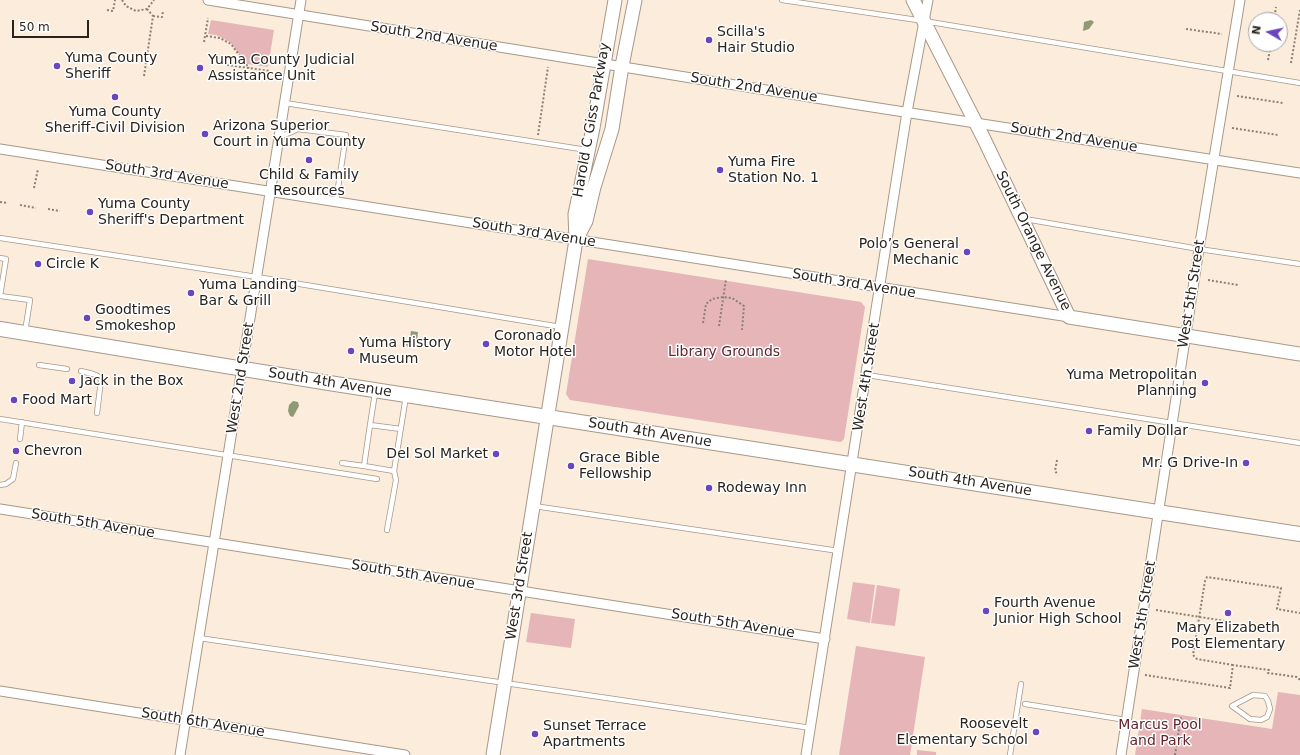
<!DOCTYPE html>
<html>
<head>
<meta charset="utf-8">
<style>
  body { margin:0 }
  #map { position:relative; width:1300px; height:755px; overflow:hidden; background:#fcecdb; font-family:"DejaVu Sans",sans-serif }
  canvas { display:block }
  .north { position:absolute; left:1248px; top:12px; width:40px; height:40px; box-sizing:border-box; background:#fff; border:1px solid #a9a7a5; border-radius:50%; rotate:279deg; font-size:11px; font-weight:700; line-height:16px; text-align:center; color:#29231d }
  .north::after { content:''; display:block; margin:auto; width:14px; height:18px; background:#6a45bd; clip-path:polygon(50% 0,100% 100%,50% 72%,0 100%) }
  .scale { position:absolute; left:12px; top:20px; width:77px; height:18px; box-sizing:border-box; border:2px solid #29231d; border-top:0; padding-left:5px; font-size:12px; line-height:14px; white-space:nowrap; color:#29231d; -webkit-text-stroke:3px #fff; paint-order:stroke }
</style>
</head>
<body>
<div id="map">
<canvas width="1300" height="755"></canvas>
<div class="north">N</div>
<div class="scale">50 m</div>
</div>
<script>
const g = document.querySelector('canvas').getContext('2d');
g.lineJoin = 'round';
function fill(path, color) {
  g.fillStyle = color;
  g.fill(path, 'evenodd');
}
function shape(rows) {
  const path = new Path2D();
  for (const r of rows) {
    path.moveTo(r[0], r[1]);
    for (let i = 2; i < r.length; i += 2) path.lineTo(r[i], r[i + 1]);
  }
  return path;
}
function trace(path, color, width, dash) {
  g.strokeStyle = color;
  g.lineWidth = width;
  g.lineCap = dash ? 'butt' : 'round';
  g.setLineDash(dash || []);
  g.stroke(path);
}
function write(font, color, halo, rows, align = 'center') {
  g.font = font + ' "DejaVu Sans",sans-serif';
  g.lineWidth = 3;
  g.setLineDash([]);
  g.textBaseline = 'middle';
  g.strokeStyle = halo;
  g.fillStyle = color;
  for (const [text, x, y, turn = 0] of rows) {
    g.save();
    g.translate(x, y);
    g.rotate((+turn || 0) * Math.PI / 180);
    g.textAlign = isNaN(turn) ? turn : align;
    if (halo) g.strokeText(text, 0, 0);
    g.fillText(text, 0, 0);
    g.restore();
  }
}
const green = shape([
  [211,20,274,30,268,67,247,64,230,42,216,35,208,34],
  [588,259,861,302,865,307,844,439,841,442,570,400,566,394],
  [853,582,875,585,870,623,847,619],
  [877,585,900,589,895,626,871,623],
  [531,613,575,619,571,648,526,642],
  [856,646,925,657,910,755,839,755],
  [1278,692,1300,695,1300,755,1135,755,1142,709,1272,729],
  [917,750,936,752,936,755,917,755]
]);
const water = shape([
  [1091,20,1094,22,1089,29,1083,31,1084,22],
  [411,331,418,332,417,341,410,349,406,345,410,338],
  [293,401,298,402,299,406,293,417,290,416,288,411,289,405]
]);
const path = shape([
  [122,0,126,6,136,11,147,9,154,0],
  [107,10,113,11,115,0],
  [153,16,162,17,163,11],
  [1274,20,1276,7],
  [1186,29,1222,34],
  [206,36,220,38,231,44,249,68],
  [204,42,208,18],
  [1268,60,1271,44],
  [1291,63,1300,10],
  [227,65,270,71],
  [144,76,153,16,147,9],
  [1237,96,1283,103],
  [1232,128,1278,135],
  [538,135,548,67],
  [34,188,38,169],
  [0,202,8,203],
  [20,205,36,208],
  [48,209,60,211],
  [1208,280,1238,285],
  [703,323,706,304,712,299,723,297,732,298,744,306,742,330],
  [719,326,726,279],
  [1057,460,1055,471,1058,475],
  [1156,610,1225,621],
  [1233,665,1197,659,1193,655,1205,581,1207,577,1281,588,1277,609,1300,613],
  [1145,675,1230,688,1233,665,1269,670,1268,673,1297,677,1300,680],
  [1175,755,1181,717]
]);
const lane = shape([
  [782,0,924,21,1300,83],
  [285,103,587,150],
  [280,137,298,129,346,135,336,201],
  [1025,219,1199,249,1300,264],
  [0,238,257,277,561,327],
  [0,258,6,259,2,284,0,284],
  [0,296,30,300,25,332],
  [0,296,2,284],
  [39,365,67,369],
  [81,371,93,374,98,376,101,380,97,413],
  [867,375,1300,443],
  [0,419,377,479],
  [370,425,375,393],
  [20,439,22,422],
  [342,463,364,466],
  [394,471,364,466,370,425,401,429],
  [0,485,6,484,13,479,16,463],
  [534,506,839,551],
  [387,530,396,480,394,471,406,396],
  [199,638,811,728],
  [1253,695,1265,696,1268,701,1270,709,1267,717,1261,720,1250,719,1232,706,1253,695],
  [1025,704,1126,720],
  [1010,755,1021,684]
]);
const street = shape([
  [208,0,859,105,1300,173],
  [0,149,1069,317],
  [0,509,825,639],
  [0,691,405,755],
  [180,755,301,0],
  [806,755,907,112,928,0],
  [1121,755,1199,249,1240,0]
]);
const secondary = shape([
  [913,0,983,137,1069,317,1300,354],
  [576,240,586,221,594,187,612,129,622,66,635,0],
  [493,755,576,240,575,214,593,128,615,0]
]);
const primary = shape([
  [0,329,329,383,1300,534]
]);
const markers = [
  [709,40,4,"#6a45bd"],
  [57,66,4,"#6a45bd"],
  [200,68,4,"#6a45bd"],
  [115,97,4,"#6a45bd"],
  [205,134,4,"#6a45bd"],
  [309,160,4,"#6a45bd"],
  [720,170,4,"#6a45bd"],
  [90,212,4,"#6a45bd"],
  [967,252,4,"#6a45bd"],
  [38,264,4,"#6a45bd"],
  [191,293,4,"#6a45bd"],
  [87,318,4,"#6a45bd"],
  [486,344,4,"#6a45bd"],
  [351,351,4,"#6a45bd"],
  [72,381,4,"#6a45bd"],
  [1205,383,4,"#6a45bd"],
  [14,400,4,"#6a45bd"],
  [1089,431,4,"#6a45bd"],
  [16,451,4,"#6a45bd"],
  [496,454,4,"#6a45bd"],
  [1246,463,4,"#6a45bd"],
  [571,466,4,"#6a45bd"],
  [709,488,4,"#6a45bd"],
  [986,611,4,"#6a45bd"],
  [1228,613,4,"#6a45bd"],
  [1036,732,4,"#6a45bd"],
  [535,734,4,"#6a45bd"]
];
const poiNames = [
  ["Scilla's",717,32],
  ["Hair Studio",717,48],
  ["Yuma County",65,58],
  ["Sheriff",65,74],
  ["Yuma County Judicial",208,60],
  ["Assistance Unit",208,76],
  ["Yuma County",115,112,"center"],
  ["Sheriff-Civil Division",115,128,"center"],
  ["Arizona Superior",213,126],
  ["Court in Yuma County",213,142],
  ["Yuma Fire",728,162],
  ["Station No. 1",728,178],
  ["Child & Family",309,175,"center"],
  ["Resources",309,191,"center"],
  ["Yuma County",98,204],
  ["Sheriff's Department",98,220],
  ["Polo’s General",959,244,"right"],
  ["Mechanic",959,260,"right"],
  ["Circle K",46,264],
  ["Yuma Landing",199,285],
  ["Bar & Grill",199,301],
  ["Goodtimes",95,310],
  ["Smokeshop",95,326],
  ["Coronado",494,336],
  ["Motor Hotel",494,352],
  ["Yuma History",359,343],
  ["Museum",359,359],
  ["Yuma Metropolitan",1197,375,"right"],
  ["Planning",1197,391,"right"],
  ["Jack in the Box",80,381],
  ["Food Mart",22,400],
  ["Family Dollar",1097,431],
  ["Chevron",24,451],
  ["Del Sol Market",488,454,"right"],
  ["Grace Bible",579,458],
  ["Fellowship",579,474],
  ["Mr. G Drive-In",1238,463,"right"],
  ["Rodeway Inn",717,488],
  ["Fourth Avenue",994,603],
  ["Junior High School",994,619],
  ["Mary Elizabeth",1228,628,"center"],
  ["Post Elementary",1228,644,"center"],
  ["Roosevelt",1028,724,"right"],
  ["Elementary School",1028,740,"right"],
  ["Sunset Terrace",543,726],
  ["Apartments",543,742]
];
const streetNames = [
  ["South 2nd Avenue",434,37,9],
  ["South 2nd Avenue",754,88,9],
  ["Harold C Giss Parkway",592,120,-80],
  ["South 2nd Avenue",1074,138,9],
  ["South 3rd Avenue",167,175,9],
  ["South 3rd Avenue",534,233,9],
  ["South Orange Avenue",1033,241,64],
  ["South 3rd Avenue",854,284,9],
  ["West 5th Street",1192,294,-81],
  ["West 4th Street",867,377,-81],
  ["West 2nd Street",241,378,-81],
  ["South 4th Avenue",330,383,9],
  ["South 4th Avenue",650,433,9],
  ["South 4th Avenue",970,482,9],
  ["South 5th Avenue",93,524,9],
  ["South 5th Avenue",413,575,9],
  ["West 3rd Street",520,586,-81],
  ["West 5th Street",1143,615,-81],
  ["South 5th Avenue",733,624,9],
  ["South 6th Avenue",203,723,9]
];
const parkNames = [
  ["Library Grounds",724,352],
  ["Marcus Pool",1160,725],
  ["and Park",1160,741]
];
fill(green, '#e5b5b8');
fill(water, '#8e9a74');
trace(lane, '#a79889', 6);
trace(street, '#a79889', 11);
trace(secondary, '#a79889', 15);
trace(primary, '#a79889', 16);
trace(path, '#8b8075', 2, [2, 2]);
trace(lane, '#fff', 4.5);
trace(street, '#fff', 9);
trace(secondary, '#fff', 13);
trace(primary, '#fff', 14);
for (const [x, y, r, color] of markers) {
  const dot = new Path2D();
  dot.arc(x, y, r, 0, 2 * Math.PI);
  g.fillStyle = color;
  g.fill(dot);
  trace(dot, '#fff', 1.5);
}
write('14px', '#29231d', '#fff', poiNames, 'left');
write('14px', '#29231d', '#fff', streetNames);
write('14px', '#60252d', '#fff', parkNames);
</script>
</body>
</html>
